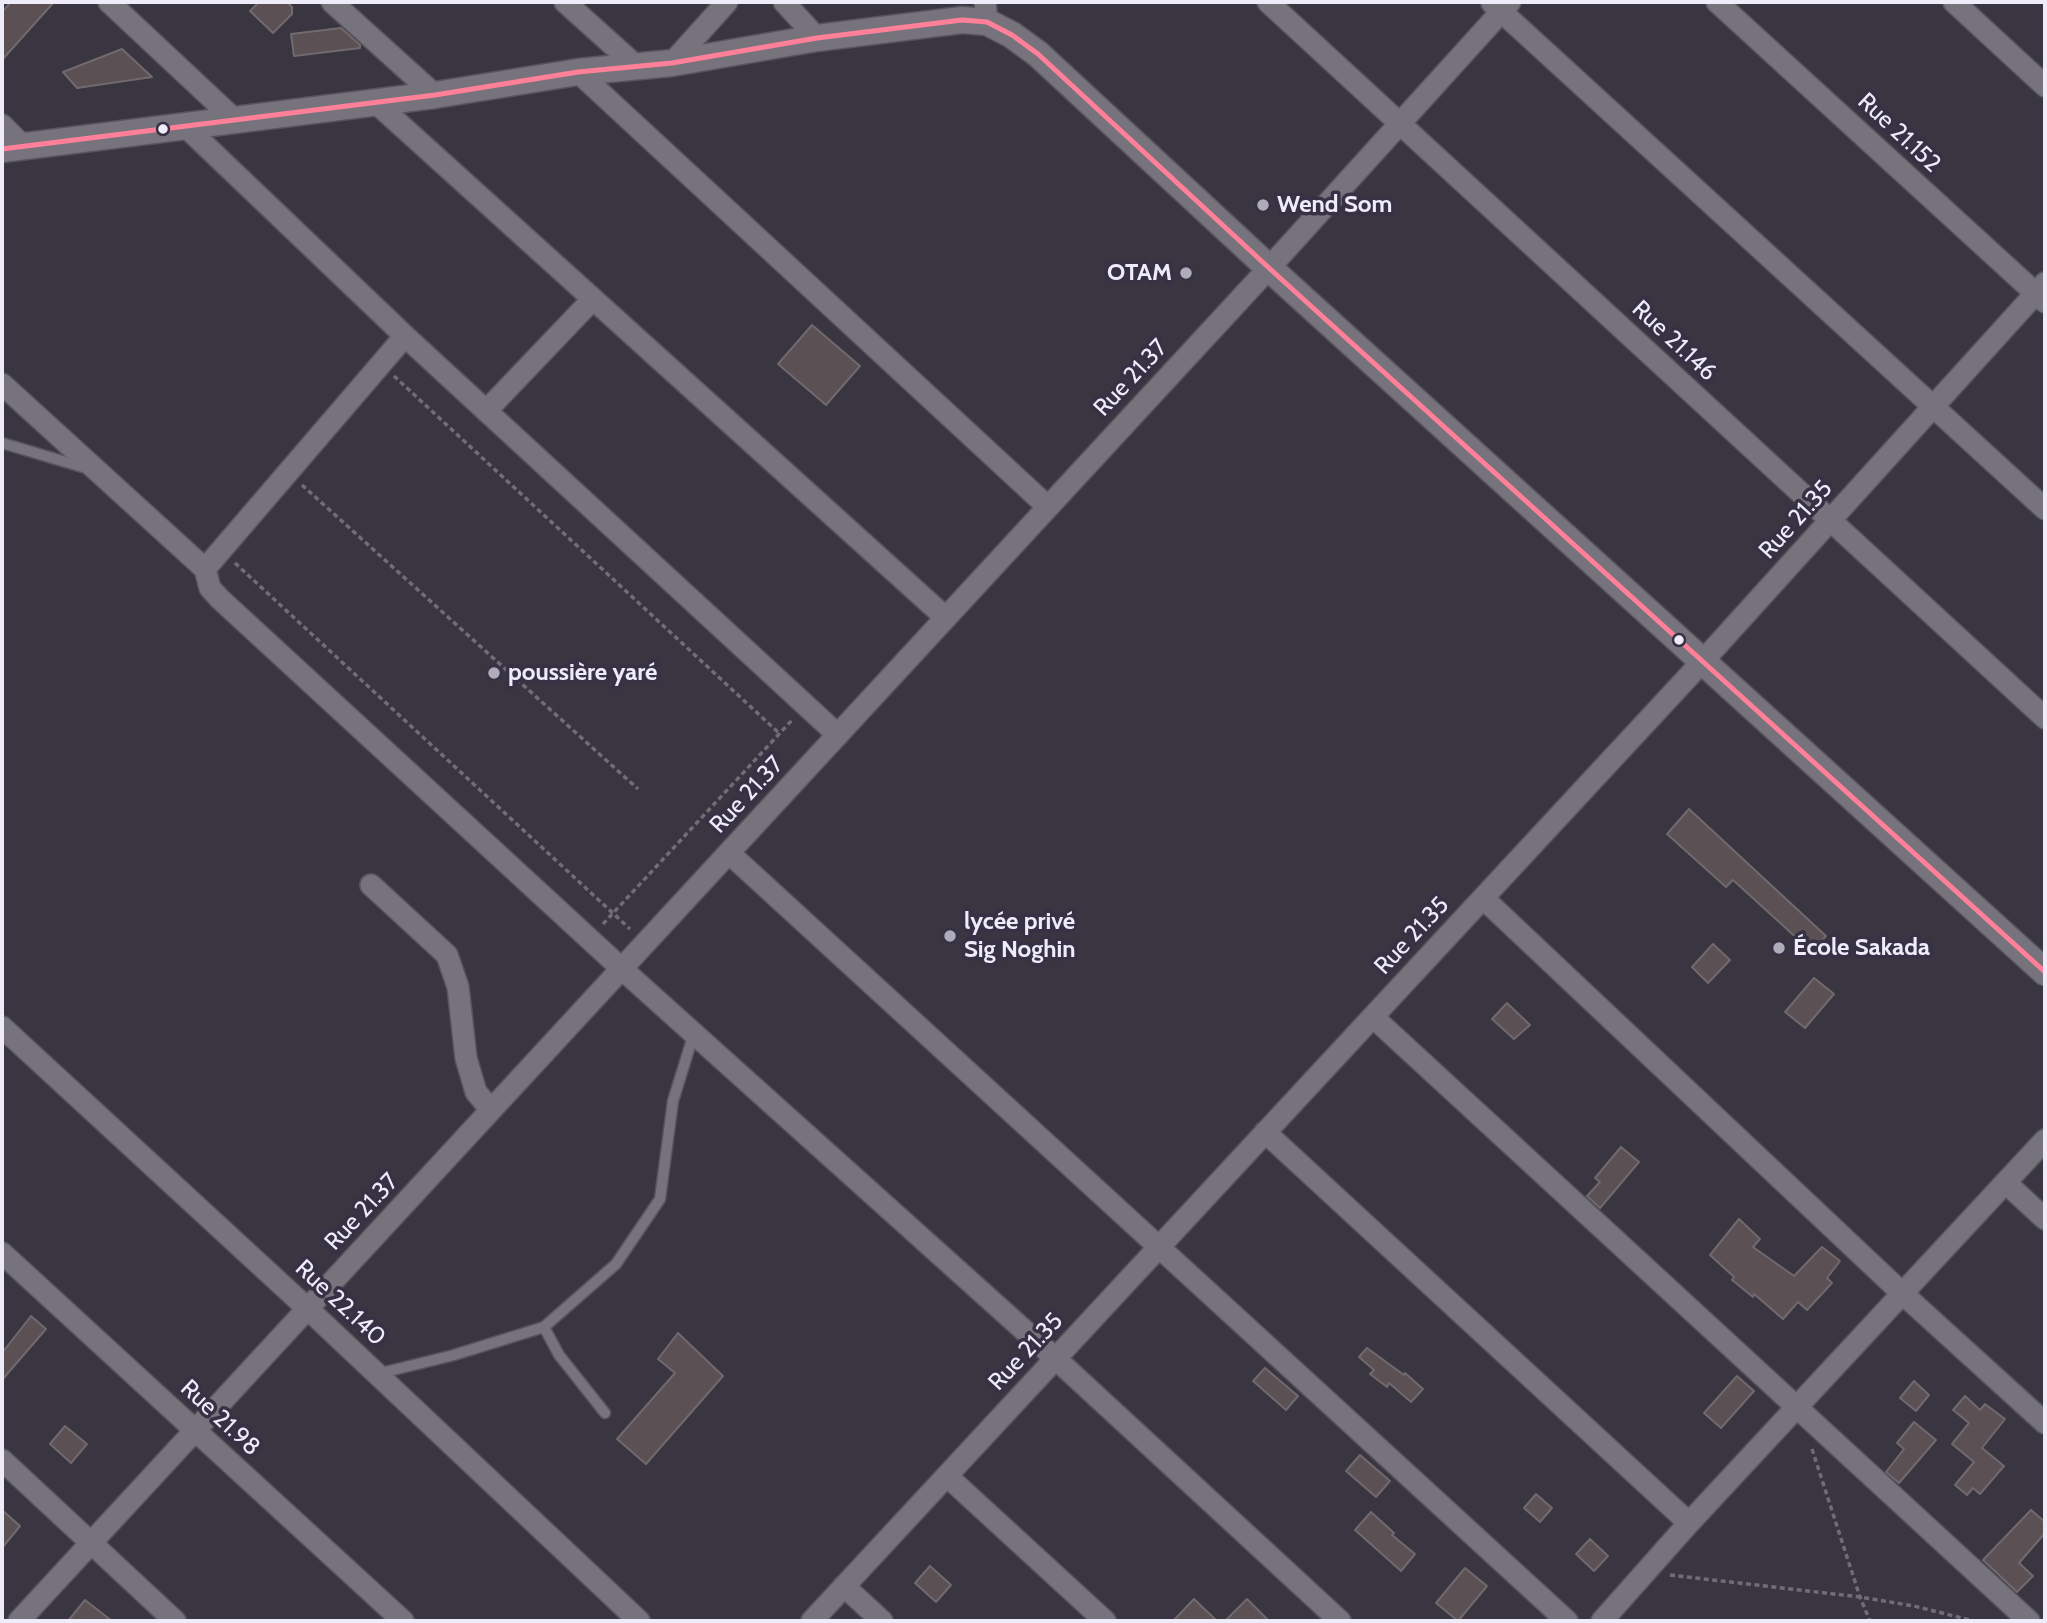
<!DOCTYPE html>
<html>
<head>
<meta charset="utf-8">
<style>
  body { margin:0 }
  #map { position:relative; width:2047px; height:1623px; overflow:hidden; background:#393641; font-family:Cabin,sans-serif }
  canvas { display:block }
  .frame { position:absolute; inset:0; border:4px solid #efecf9; pointer-events:none }
</style>
</head>
<body>
<div id="map">
<canvas width="2047" height="1623"></canvas>
<div class="frame"></div>
</div>
<script>
const g = document.querySelector('canvas').getContext('2d');
g.lineJoin = 'round';
function fill(path, color) {
  g.fillStyle = color;
  g.fill(path, 'evenodd');
}
function shape(rows) {
  const path = new Path2D();
  for (const r of rows) {
    path.moveTo(r[0], r[1]);
    for (let i = 2; i < r.length; i += 2) path.lineTo(r[i], r[i + 1]);
  }
  return path;
}
function trace(path, color, width, dash) {
  g.strokeStyle = color;
  g.lineWidth = width;
  g.lineCap = dash ? 'butt' : 'round';
  g.setLineDash(dash || []);
  g.stroke(path);
}
function write(font, color, halo, rows, align = 'center') {
  g.font = font + ' Cabin,sans-serif';
  g.lineWidth = 7;
  g.setLineDash([]);
  g.textBaseline = 'middle';
  g.strokeStyle = halo;
  g.fillStyle = color;
  for (const [text, x, y, turn = 0] of rows) {
    g.save();
    g.translate(x, y);
    g.rotate((+turn || 0) * Math.PI / 180);
    g.textAlign = isNaN(turn) ? turn : align;
    if (halo) g.strokeText(text, 0, 0);
    g.fillText(text, 0, 0);
    g.restore();
  }
}
const building = shape([
  [11,2,54,2,2,60,2,12,11,2],
  [259,2,287,2,292,7,292,14,273,33,250,11,259,2],
  [341,28,360,45,360,48,294,56,291,34,341,28],
  [122,49,152,77,77,88,63,72,122,49],
  [812,325,860,366,826,405,778,364,812,325],
  [1689,809,1826,936,1812,952,1733,880,1726,887,1667,834,1689,809],
  [1713,944,1730,960,1708,983,1692,967,1713,944],
  [1814,978,1834,994,1805,1028,1785,1012,1814,978],
  [1507,1003,1530,1025,1514,1039,1492,1019,1507,1003],
  [1621,1147,1639,1162,1600,1208,1587,1196,1600,1182,1595,1178,1621,1147],
  [1739,1219,1760,1239,1753,1247,1794,1276,1822,1247,1840,1261,1827,1278,1832,1283,1807,1310,1798,1302,1783,1319,1754,1294,1753,1297,1732,1280,1734,1277,1710,1255,1739,1219],
  [31,1316,46,1329,2,1380,2,1353,31,1316],
  [678,1333,723,1376,646,1464,617,1439,675,1373,658,1359,678,1333],
  [1367,1348,1404,1375,1405,1373,1423,1389,1411,1402,1389,1383,1387,1387,1370,1374,1374,1370,1359,1357,1367,1348],
  [1265,1368,1298,1396,1286,1410,1253,1381,1265,1368],
  [1737,1376,1754,1391,1721,1428,1704,1413,1737,1376],
  [1914,1381,1929,1395,1916,1411,1900,1398,1914,1381],
  [1965,1396,1980,1410,1985,1404,2005,1419,1982,1448,2004,1466,1980,1494,1973,1488,1967,1495,1955,1485,1974,1462,1952,1444,1969,1423,1953,1410,1965,1396],
  [1914,1422,1936,1440,1899,1483,1886,1472,1904,1449,1897,1443,1914,1422],
  [65,1426,87,1444,71,1463,50,1444,65,1426],
  [1360,1455,1390,1481,1376,1497,1346,1471,1360,1455],
  [1536,1494,1552,1508,1540,1522,1524,1508,1536,1494],
  [2,1510,20,1526,2,1548,2,1510],
  [2031,1510,2045,1522,2045,1533,2019,1563,2033,1576,2017,1592,1983,1560,2031,1510],
  [1371,1512,1394,1533,1392,1535,1415,1554,1401,1571,1355,1530,1371,1512],
  [1590,1539,1608,1556,1594,1571,1576,1554,1590,1539],
  [930,1566,951,1585,936,1602,915,1583,930,1566],
  [1465,1568,1487,1586,1458,1621,1436,1603,1465,1568],
  [1194,1599,1217,1621,1173,1621,1194,1599],
  [1247,1599,1269,1621,1225,1621,1247,1599],
  [85,1600,112,1621,68,1621,85,1600]
]);
const path = shape([
  [394,376,780,734],
  [302,485,638,789],
  [235,563,630,929],
  [603,924,793,719],
  [1812,1449,1860,1597,1870,1621],
  [1670,1575,1860,1597,1914,1606,1974,1621]
]);
const service = shape([
  [2,443,86,468],
  [544,1327,559,1355,605,1413],
  [377,1374,454,1355,544,1327,616,1264,660,1199,673,1101,694,1033]
]);
const minor = shape([
  [109,2,234,119],
  [332,2,435,95],
  [565,2,635,65],
  [784,2,817,38],
  [985,2,987,22],
  [1268,2,2045,718],
  [1717,2,2045,302],
  [1954,2,2045,86],
  [1492,3,2045,509],
  [672,63,727,2],
  [578,72,1048,507],
  [374,101,946,618],
  [2,125,23,146],
  [185,126,405,336,838,735],
  [2,384,205,569,210,588,220,599,622,969,1055,1358,1340,1621],
  [486,411,592,300],
  [205,569,405,336],
  [729,853,1567,1621],
  [371,885,447,955,458,987,466,1058,476,1092,491,1110],
  [1483,898,1903,1294,2045,1423],
  [1373,1017,2029,1621],
  [2,1027,308,1309,639,1621],
  [1265,1132,1689,1523],
  [2006,1183,2045,1219],
  [2,1253,403,1621],
  [2,1460,175,1621],
  [947,1476,1105,1621],
  [844,1586,882,1621],
  [19,1621,1269,268,1510,2],
  [812,1621,1702,662,2045,283],
  [1602,1621,1689,1523,2045,1140]
]);
const tertiary = shape([
  [2,149,435,95,578,72,672,63,817,38,962,20,987,22,1012,35,1038,54,1269,268,2045,972]
]);
const bus1 = shape([
  [2,149,435,95,578,72,672,63,817,38,962,20,987,22,1012,35,1038,54,1269,268,2045,972]
]);
const markers = [
  [163,129,6,"#efecf9"],
  [1263,205,7,"#afacb9"],
  [1186,273,7,"#afacb9"],
  [1679,640,6,"#efecf9"],
  [494,673,7,"#afacb9"],
  [950,936,7,"#afacb9"],
  [1779,948,7,"#afacb9"]
];
const streetNames = [
  ["Rue 21.152",1899,133,43],
  ["Rue 21.146",1674,341,43],
  ["Rue 21.37",1131,378,-47],
  ["Rue 21.35",1796,520,-48],
  ["Rue 21.37",747,795,-47],
  ["Rue 21.35",1412,936,-47],
  ["Rue 21.37",362,1212,-47],
  ["Rue 22.140",340,1303,43],
  ["Rue 21.35",1026,1352,-47],
  ["Rue 21.98",220,1418,43]
];
const poiNames = [
  ["Wend Som",1277,205],
  ["OTAM",1172,273,"right"],
  ["poussière yaré",508,673],
  ["lycée privé",964,922],
  ["Sig Noghin",964,950],
  ["École Sakada",1793,948]
];
fill(building, '#5b5054');
trace(building, '#70696d', 2);
trace(service, '#57545e', 13);
trace(minor, '#57545e', 24);
trace(tertiary, '#57545e', 29);
trace(path, '#706d77', 3.5, [5, 3.5]);
trace(service, '#76737c', 10);
trace(minor, '#76737c', 21);
trace(tertiary, '#76737c', 26);
trace(bus1, '#ff8098', 5);
for (const [x, y, r, color] of markers) {
  const dot = new Path2D();
  dot.arc(x, y, r, 0, 2 * Math.PI);
  g.fillStyle = color;
  g.fill(dot);
  trace(dot, '#373146', 2.5);
}
write('24px', '#efecf9', '#373146', streetNames);
write('bold 24px', '#efecf9', '#373146', poiNames, 'left');
</script>
</body>
</html>
